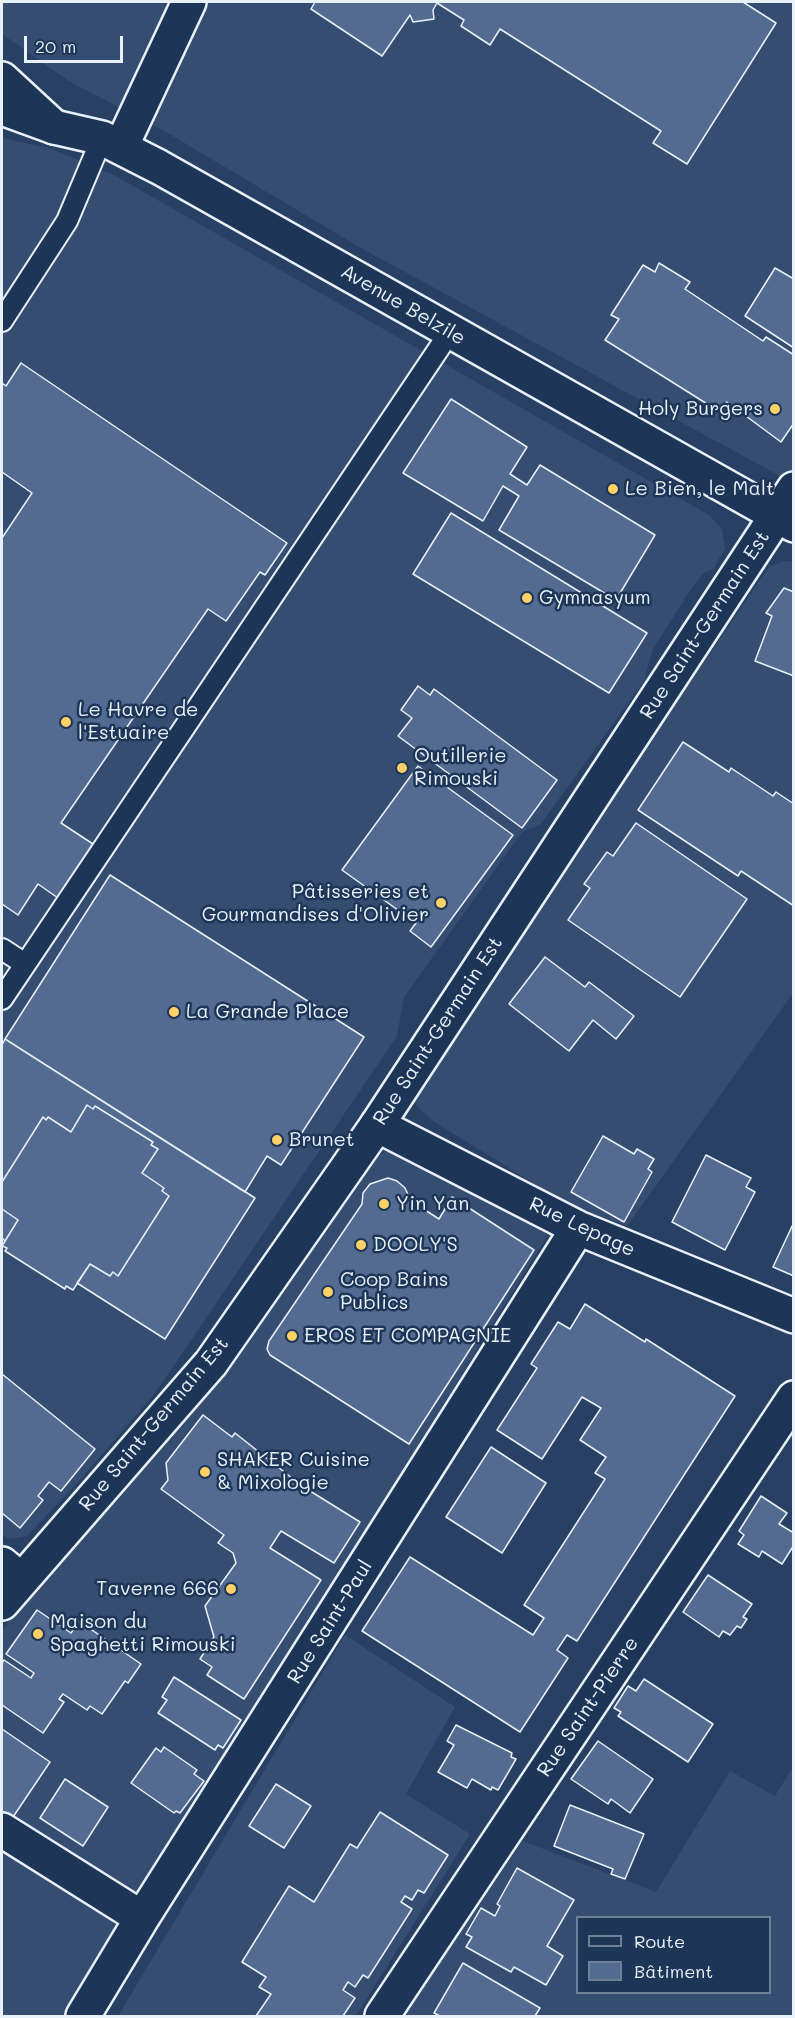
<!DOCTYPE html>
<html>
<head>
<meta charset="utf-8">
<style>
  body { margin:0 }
  #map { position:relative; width:795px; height:2018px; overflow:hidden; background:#284063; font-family:Mali,sans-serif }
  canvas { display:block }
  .frame { position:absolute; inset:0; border:3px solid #e8f1f8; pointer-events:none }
  .legend { position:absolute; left:576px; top:1916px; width:195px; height:78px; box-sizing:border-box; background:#1d3557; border:2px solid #6e8097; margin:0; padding:8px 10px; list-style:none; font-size:18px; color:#e8f1f8 }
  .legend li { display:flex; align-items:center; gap:12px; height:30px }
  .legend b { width:30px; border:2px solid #6e8097 }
  .scale { position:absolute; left:24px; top:36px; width:99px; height:27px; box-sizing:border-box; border:3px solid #e8f1f8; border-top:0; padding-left:8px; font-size:18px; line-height:21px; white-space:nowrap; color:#e8f1f8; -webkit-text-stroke:4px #1d3557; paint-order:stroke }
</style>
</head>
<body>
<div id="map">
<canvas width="795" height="2018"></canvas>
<div class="frame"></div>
<ul class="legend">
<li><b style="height:8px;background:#1d3557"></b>Route</li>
<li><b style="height:16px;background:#536b91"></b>Bâtiment</li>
</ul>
<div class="scale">20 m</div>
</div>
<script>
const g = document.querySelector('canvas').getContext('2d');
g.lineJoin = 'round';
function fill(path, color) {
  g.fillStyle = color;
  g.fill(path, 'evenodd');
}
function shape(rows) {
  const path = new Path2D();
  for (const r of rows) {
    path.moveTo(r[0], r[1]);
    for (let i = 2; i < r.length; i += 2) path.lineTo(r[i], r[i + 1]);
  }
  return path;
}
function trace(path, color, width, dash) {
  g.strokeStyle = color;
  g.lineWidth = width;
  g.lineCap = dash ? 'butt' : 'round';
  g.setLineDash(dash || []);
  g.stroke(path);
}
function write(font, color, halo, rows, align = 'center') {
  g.font = font + ' Mali,sans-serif';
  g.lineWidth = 5;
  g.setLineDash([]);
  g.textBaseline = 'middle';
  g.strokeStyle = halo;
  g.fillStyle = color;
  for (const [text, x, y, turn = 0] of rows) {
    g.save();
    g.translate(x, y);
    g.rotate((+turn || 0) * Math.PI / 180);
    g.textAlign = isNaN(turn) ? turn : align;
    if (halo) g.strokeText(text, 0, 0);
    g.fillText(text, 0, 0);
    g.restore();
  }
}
const built = shape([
  [2,2,793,2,793,483,361,248,171,135,69,81,2,34],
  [2,138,49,148,114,175,709,515,722,529,725,549,713,569,704,573,693,586,653,649,644,681,541,824,522,832,404,997,397,1036,156,1392,80,1480,27,1536,9,1539,2,1534],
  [785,561,793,562,793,993,627,1226,567,1204,433,1121,416,1105,410,1083,551,887,769,567],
  [385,1152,398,1152,423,1164,548,1235,143,1890,132,1893,2,1811,2,1631,44,1575,112,1502,207,1388,371,1158],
  [345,1635,455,1707,406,1794,470,1834,356,2016,118,2016],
  [793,1767,793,2016,404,2016,523,1841,656,1892,730,1771,775,1796],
  [578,1918,770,1918,770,1992,578,1992],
  [2,1849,110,1916,116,1933,62,2016,2,2016]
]);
const building = shape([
  [315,2,743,2,776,23,687,164,653,143,661,131,500,29,490,45,461,26,464,20,437,3,433,10,434,19,413,22,410,15,382,56,311,9,315,2],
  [659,263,690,282,685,289,763,341,766,337,794,355,794,423,781,442,727,402,720,412,605,340,619,319,611,315,643,265,655,272,659,263],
  [775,268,794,279,794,348,745,316,775,268],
  [21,363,287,543,265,575,260,572,226,621,208,609,61,823,93,844,58,898,38,884,18,915,2,904,2,538,32,493,2,472,2,383,6,386,21,363],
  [451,399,527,447,510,474,527,485,540,465,655,535,616,600,499,530,519,496,503,486,483,521,403,473,451,399],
  [451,513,647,633,609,693,413,574,451,513],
  [784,588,794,592,794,676,755,661,772,616,766,613,784,588],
  [418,686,430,695,434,689,557,780,522,828,398,736,412,718,401,710,418,686],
  [683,742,729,772,731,768,773,796,776,792,794,804,794,906,741,871,738,876,638,810,683,742],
  [418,766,513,835,431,947,410,931,416,923,342,870,418,766],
  [636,823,747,899,680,997,568,920,590,888,584,884,607,852,613,856,636,823],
  [110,875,364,1037,281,1165,267,1156,245,1192,5,1039,110,875],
  [545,957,585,987,589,982,634,1016,616,1039,593,1020,569,1051,509,1004,545,957],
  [5,1039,255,1198,165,1339,77,1283,90,1264,110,1276,113,1272,118,1276,169,1196,162,1191,164,1188,142,1173,158,1149,151,1145,153,1142,95,1106,93,1109,87,1105,71,1132,48,1117,46,1120,43,1117,2,1182,2,1045,5,1039],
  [87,1105,93,1109,95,1106,153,1142,151,1145,158,1149,142,1173,164,1188,162,1191,169,1196,118,1276,113,1272,110,1276,90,1264,73,1290,66,1286,65,1289,5,1251,7,1248,2,1246,18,1220,2,1209,2,1182,43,1117,46,1120,48,1117,71,1132,87,1105],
  [603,1136,634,1154,637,1149,654,1159,648,1169,652,1172,624,1222,571,1192,603,1136],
  [706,1155,751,1178,746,1187,755,1192,725,1250,672,1222,706,1155],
  [388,1178,397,1181,405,1188,411,1201,439,1219,452,1197,534,1250,409,1444,270,1355,267,1349,269,1341,362,1204,363,1193,370,1184,388,1178],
  [2,1209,18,1220,5,1241,2,1238,2,1209],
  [794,1222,794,1276,773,1267,794,1222],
  [585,1304,645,1342,646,1339,735,1396,577,1641,567,1635,557,1650,568,1658,520,1732,362,1631,410,1557,533,1635,544,1618,524,1605,605,1479,595,1473,606,1457,580,1440,601,1408,582,1397,542,1459,497,1430,537,1368,531,1364,558,1322,570,1329,585,1304],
  [2,1374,95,1449,61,1491,49,1482,38,1496,43,1500,20,1528,2,1513,2,1374],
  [203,1415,232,1437,235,1433,302,1486,360,1522,334,1563,281,1531,270,1548,321,1580,244,1699,207,1675,212,1667,200,1659,214,1637,205,1606,236,1563,233,1553,218,1543,224,1535,161,1489,168,1480,166,1463,203,1415],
  [491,1447,546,1483,502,1553,446,1517,491,1447],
  [761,1496,787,1513,779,1524,794,1533,794,1545,782,1564,762,1551,759,1557,738,1544,744,1535,739,1531,761,1496],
  [708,1575,752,1604,743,1617,747,1619,741,1628,737,1626,730,1635,723,1631,719,1637,683,1612,708,1575],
  [37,1610,71,1633,79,1621,141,1664,128,1683,125,1681,102,1714,90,1706,87,1710,63,1694,59,1699,64,1702,43,1733,2,1705,2,1663,4,1660,31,1678,34,1673,6,1654,37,1610],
  [174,1677,241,1720,223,1748,218,1745,215,1750,158,1713,167,1700,162,1697,174,1677],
  [644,1679,713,1724,688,1762,618,1716,621,1712,614,1708,628,1686,636,1691,644,1679],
  [456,1725,512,1753,511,1757,516,1759,498,1790,492,1787,491,1790,472,1779,467,1788,438,1772,454,1745,447,1741,456,1725],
  [2,1729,50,1762,11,1820,2,1813,2,1729],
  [598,1741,653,1779,630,1813,611,1799,608,1804,571,1779,598,1741],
  [164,1747,197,1770,194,1774,204,1781,180,1813,176,1811,174,1813,131,1783,156,1748,161,1752,164,1747],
  [65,1779,108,1807,83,1846,40,1818,65,1779],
  [276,1784,311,1806,284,1848,249,1826,276,1784],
  [570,1805,644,1834,625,1879,611,1874,613,1869,554,1846,570,1805],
  [380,1812,448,1855,424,1893,418,1890,412,1900,405,1896,401,1902,412,1909,368,1978,363,1975,355,1987,348,1982,343,1990,355,1998,343,2016,256,2016,271,1994,259,1987,266,1977,242,1962,289,1886,314,1902,350,1844,357,1848,380,1812],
  [517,1868,574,1900,547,1946,563,1956,546,1985,514,1967,511,1972,466,1947,472,1937,466,1934,481,1908,495,1916,500,1906,497,1904,517,1868],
  [463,1963,540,2008,535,2016,440,2016,434,2013,463,1963]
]);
const lane = shape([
  [2,321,67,221,102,138],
  [2,949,25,964],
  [2,999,450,332]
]);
const street = shape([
  [121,147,189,2],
  [377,1125,578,1228,794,1316],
  [2,1564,20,1579],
  [2,1830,142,1918],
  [83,2016,142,1918,578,1228],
  [382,2016,794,1398]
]);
const secondary = shape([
  [2,108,54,127,102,138,159,167,794,525],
  [2,1603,211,1363,377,1125,794,489]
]);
const primary = shape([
  [2,79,54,127]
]);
const markers = [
  [775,409,6,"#ffd166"],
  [613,489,6,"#ffd166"],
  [527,598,6,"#ffd166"],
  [66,722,6,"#ffd166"],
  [402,768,6,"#ffd166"],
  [441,903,6,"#ffd166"],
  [174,1012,6,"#ffd166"],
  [277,1140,6,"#ffd166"],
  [384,1204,6,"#ffd166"],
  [361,1245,6,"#ffd166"],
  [328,1292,6,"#ffd166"],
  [292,1336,6,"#ffd166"],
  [205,1472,6,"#ffd166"],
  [231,1589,6,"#ffd166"],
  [38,1634,6,"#ffd166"]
];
const streetNames = [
  ["Avenue Belzile",403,305,30],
  ["Rue Saint-Germain Est",705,625,-57],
  ["Rue Saint-Germain Est",438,1031,-57],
  ["Rue Lepage",582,1227,25],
  ["Rue Saint-Germain Est",154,1424,-50],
  ["Rue Saint-Paul",330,1622,-58],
  ["Rue Saint-Pierre",588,1707,-56]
];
const poiNames = [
  ["Holy Burgers",763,409,"right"],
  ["Le Bien, le Malt",625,489],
  ["Gymnasyum",539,598],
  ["Le Havre de",78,710],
  ["l'Estuaire",78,733],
  ["Outillerie",414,756],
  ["Rimouski",414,779],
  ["Pâtisseries et",429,892,"right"],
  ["Gourmandises d'Olivier",429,915,"right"],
  ["La Grande Place",186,1012],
  ["Brunet",289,1140],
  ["Yin Yan",396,1204],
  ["DOOLY'S",373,1245],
  ["Coop Bains",340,1280],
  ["Publics",340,1303],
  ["EROS ET COMPAGNIE",304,1336],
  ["SHAKER Cuisine",217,1460],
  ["& Mixologie",217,1483],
  ["Taverne 666",219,1589,"right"],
  ["Maison du",50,1622],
  ["Spaghetti Rimouski",50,1645]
];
fill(built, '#354d71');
fill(building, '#536b91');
trace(building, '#e8f1f8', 1.5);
trace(lane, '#e8f1f8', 24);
trace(street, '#e8f1f8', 38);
trace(secondary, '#e8f1f8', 38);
trace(primary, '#e8f1f8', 38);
trace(lane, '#1d3557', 20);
trace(street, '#1d3557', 33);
trace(secondary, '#1d3557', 33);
trace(primary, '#1d3557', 33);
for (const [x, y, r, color] of markers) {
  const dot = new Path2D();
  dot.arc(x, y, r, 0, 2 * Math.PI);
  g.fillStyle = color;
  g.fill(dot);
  trace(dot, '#1d3557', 2);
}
write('20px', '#e8f1f8', '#1d3557', streetNames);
write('20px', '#e8f1f8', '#1d3557', poiNames, 'left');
</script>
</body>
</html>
